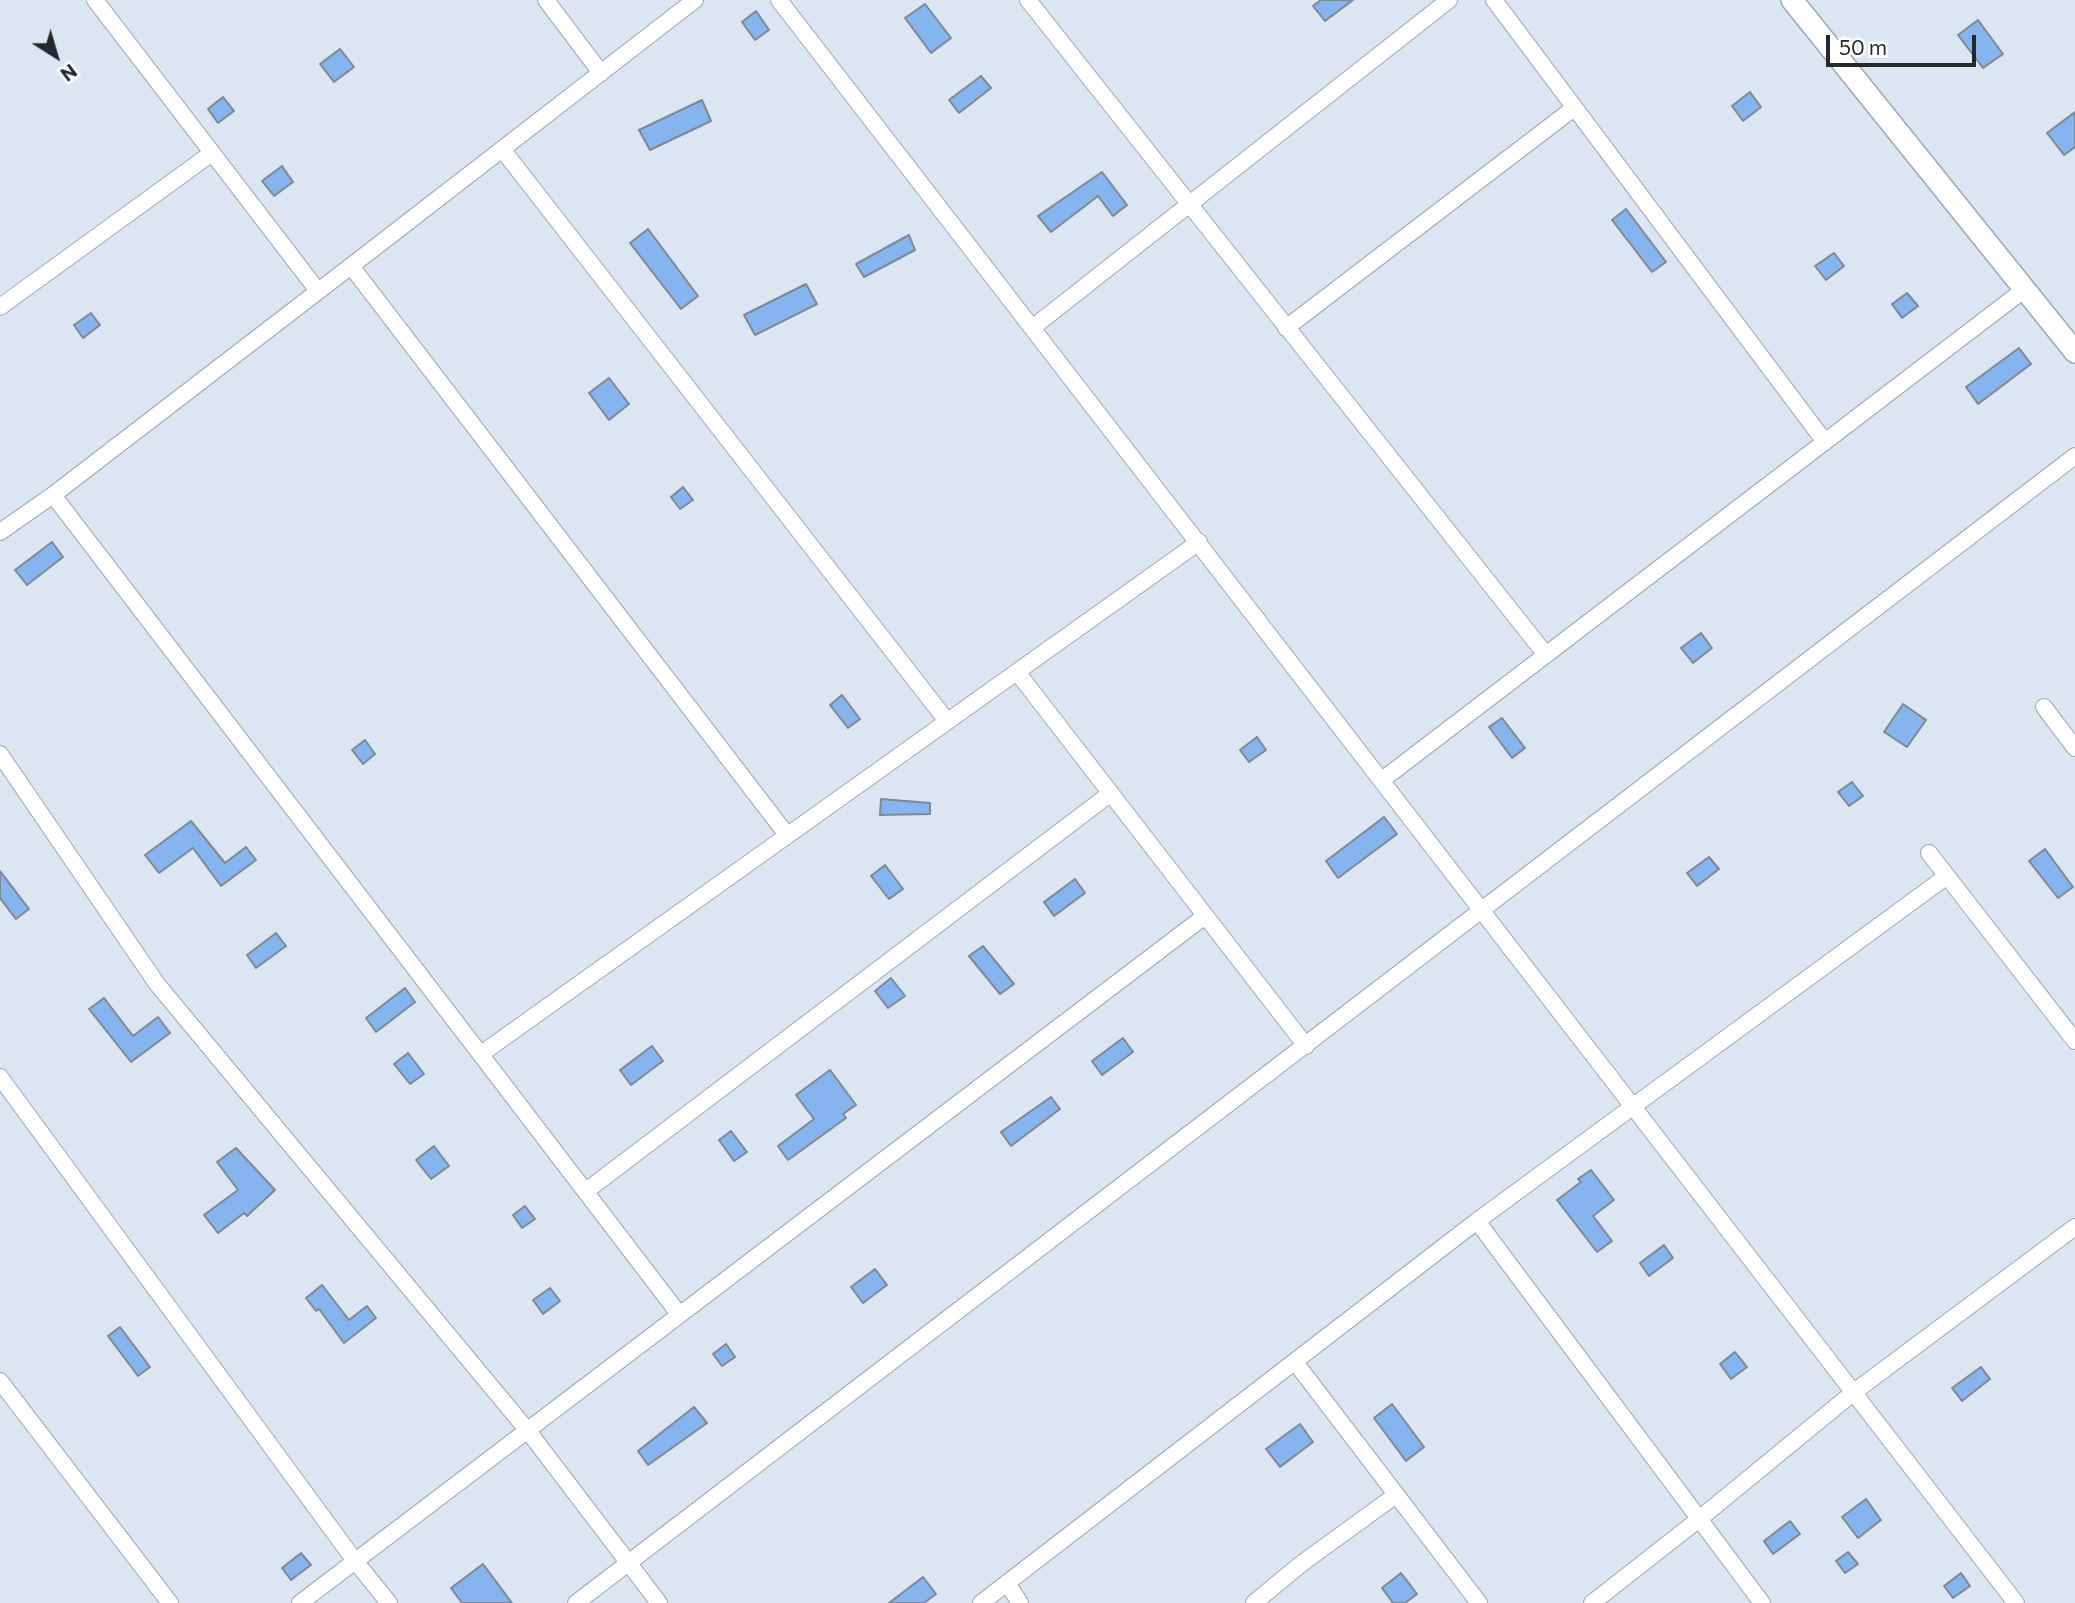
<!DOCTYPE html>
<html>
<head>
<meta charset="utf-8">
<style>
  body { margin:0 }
  #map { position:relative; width:2075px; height:1603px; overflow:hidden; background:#dce6f3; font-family:Commissioner,sans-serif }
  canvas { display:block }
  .north { position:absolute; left:21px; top:21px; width:70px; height:70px; -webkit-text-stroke:5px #fff; paint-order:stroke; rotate:143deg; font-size:19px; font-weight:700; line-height:28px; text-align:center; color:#25292e }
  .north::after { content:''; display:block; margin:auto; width:24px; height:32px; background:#25292e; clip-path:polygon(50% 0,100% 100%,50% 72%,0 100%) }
  .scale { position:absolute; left:1826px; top:35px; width:150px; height:32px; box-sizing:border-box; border:4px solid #25292e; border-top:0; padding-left:9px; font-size:21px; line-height:24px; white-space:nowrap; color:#25292e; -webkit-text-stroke:5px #fff; paint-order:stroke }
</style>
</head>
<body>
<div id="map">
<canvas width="2075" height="1603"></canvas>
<div class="north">N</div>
<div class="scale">50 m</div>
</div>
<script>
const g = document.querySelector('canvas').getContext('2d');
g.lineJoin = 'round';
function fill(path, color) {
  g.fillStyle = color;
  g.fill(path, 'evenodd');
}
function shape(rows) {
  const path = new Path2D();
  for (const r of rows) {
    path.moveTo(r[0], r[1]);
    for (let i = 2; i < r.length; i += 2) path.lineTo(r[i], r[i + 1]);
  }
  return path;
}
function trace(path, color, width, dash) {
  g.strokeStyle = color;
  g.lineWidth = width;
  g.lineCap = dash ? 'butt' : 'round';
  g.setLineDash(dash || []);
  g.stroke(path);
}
const building = shape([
  [1321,0,1353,0,1325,21,1313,6,1321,0],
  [925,4,951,38,931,53,905,18,925,4],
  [756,11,769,30,755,40,742,22,756,11],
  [1978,20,2003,54,1983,68,1958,35,1978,20],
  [340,49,354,67,334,82,320,64,340,49],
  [981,76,991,88,959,113,949,100,981,76],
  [1750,92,1761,107,1743,121,1732,106,1750,92],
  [223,97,234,111,218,123,208,109,223,97],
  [702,100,711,121,650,150,639,130,702,100],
  [2075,112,2075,147,2064,155,2047,133,2075,112],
  [282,166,293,182,274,196,262,181,282,166],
  [1102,172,1127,205,1113,216,1098,196,1051,232,1038,216,1102,172],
  [1626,209,1666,262,1652,272,1612,220,1626,209],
  [648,229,698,296,681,309,630,243,648,229],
  [909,235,915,250,864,277,856,264,909,235],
  [1834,253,1844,266,1826,280,1815,266,1834,253],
  [806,284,817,304,755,335,744,315,806,284],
  [1907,293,1918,306,1902,318,1892,304,1907,293],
  [91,313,100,325,83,338,74,325,91,313],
  [2019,348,2031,364,1978,404,1966,387,2019,348],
  [609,378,629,404,609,420,589,393,609,378],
  [683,487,693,500,680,509,671,497,683,487],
  [52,542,63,557,27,585,15,570,52,542],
  [1701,633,1712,648,1693,663,1681,648,1701,633],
  [842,695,860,719,848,728,830,705,842,695],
  [1903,704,1926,720,1907,747,1884,732,1903,704],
  [1502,718,1525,748,1512,758,1489,727,1502,718],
  [1257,737,1266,750,1249,762,1240,750,1257,737],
  [365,740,375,754,363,764,352,750,365,740],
  [1852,782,1863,796,1849,806,1838,792,1852,782],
  [881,799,930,803,930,814,880,815,881,799],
  [1384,817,1397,834,1338,878,1326,861,1384,817],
  [191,821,225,863,246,847,256,860,221,886,193,848,159,873,145,855,191,821],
  [2045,849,2073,887,2058,898,2029,861,2045,849],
  [1709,857,1719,869,1697,886,1687,873,1709,857],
  [885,865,903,889,889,899,871,876,885,865],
  [0,871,29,909,16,919,0,898,0,871],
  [1075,879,1085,893,1054,916,1044,902,1075,879],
  [276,933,286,946,256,968,247,955,276,933],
  [983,946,1014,984,1000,994,969,956,983,946],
  [891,978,905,996,888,1008,875,991,891,978],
  [405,988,415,1002,376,1032,366,1018,405,988],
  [104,998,133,1036,158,1017,170,1033,131,1062,89,1009,104,998],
  [1123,1038,1133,1052,1102,1075,1092,1061,1123,1038],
  [652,1046,663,1061,631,1085,620,1070,652,1046],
  [408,1053,424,1074,410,1084,394,1064,408,1053],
  [830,1070,856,1105,843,1114,846,1118,788,1160,778,1146,814,1119,796,1095,830,1070],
  [1051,1097,1060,1109,1011,1146,1001,1132,1051,1097],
  [731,1131,747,1152,734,1161,719,1140,731,1131],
  [434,1146,449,1166,431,1179,416,1160,434,1146],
  [236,1148,275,1190,247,1216,244,1213,218,1233,204,1215,238,1190,217,1162,236,1148],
  [1591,1170,1614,1200,1593,1216,1612,1241,1597,1252,1557,1200,1581,1182,1578,1179,1591,1170],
  [525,1206,535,1219,522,1228,513,1215,525,1206],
  [1664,1245,1673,1258,1649,1276,1640,1263,1664,1245],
  [875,1269,887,1285,863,1303,851,1287,875,1269],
  [322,1285,349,1320,367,1306,376,1318,344,1343,319,1309,316,1311,306,1298,322,1285],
  [550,1288,560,1301,543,1314,533,1300,550,1288],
  [120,1327,150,1367,138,1376,108,1336,120,1327],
  [726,1344,735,1357,722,1366,713,1354,726,1344],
  [1735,1352,1747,1367,1731,1379,1720,1364,1735,1352],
  [1981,1367,1990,1379,1962,1401,1952,1388,1981,1367],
  [1392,1404,1424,1447,1406,1461,1374,1418,1392,1404],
  [694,1407,707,1423,648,1465,638,1451,694,1407],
  [1300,1424,1313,1442,1280,1467,1266,1449,1300,1424],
  [1866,1499,1881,1520,1858,1538,1842,1517,1866,1499],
  [1790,1521,1800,1534,1773,1554,1764,1541,1790,1521],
  [1848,1552,1858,1564,1845,1573,1836,1561,1848,1552],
  [301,1553,311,1565,291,1580,282,1568,301,1553],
  [483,1564,512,1603,462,1603,451,1588,483,1564],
  [1401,1573,1417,1594,1405,1603,1393,1603,1382,1588,1401,1573],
  [1961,1573,1970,1586,1953,1598,1944,1586,1961,1573],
  [923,1577,936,1594,924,1603,889,1603,923,1577]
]);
const street = shape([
  [95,0,318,291],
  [546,0,601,73],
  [779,0,2016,1603],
  [1028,0,1546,655],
  [1494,0,1825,442],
  [502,149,947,721],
  [351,266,787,835],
  [0,307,212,153],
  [1032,328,1449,0],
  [1286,328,1574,108],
  [53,495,679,1314],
  [0,532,53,495,351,266,695,0],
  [1017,672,1306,1046],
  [2044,707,2075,748],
  [0,754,157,984,528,1431,659,1603],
  [1382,780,2025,289],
  [1929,853,2075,1041],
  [481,1054,1199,542],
  [0,1077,355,1561,389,1603],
  [586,1191,1111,793],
  [1477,1221,1762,1603],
  [1295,1362,1479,1603],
  [0,1381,170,1603],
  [1007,1583,1020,1603],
  [300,1603,1205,916],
  [576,1603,2075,456],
  [981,1603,1477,1221,1947,876],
  [1254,1603,1301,1564,1396,1495],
  [1592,1603,1698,1520,1854,1392,2075,1227]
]);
const secondary = shape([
  [1792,0,2075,352]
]);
fill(building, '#85b4ef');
trace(building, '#7f8893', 2);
trace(street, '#9ea8b4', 18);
trace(secondary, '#9ea8b4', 24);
trace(street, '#fff', 16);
trace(secondary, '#fff', 21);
</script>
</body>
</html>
